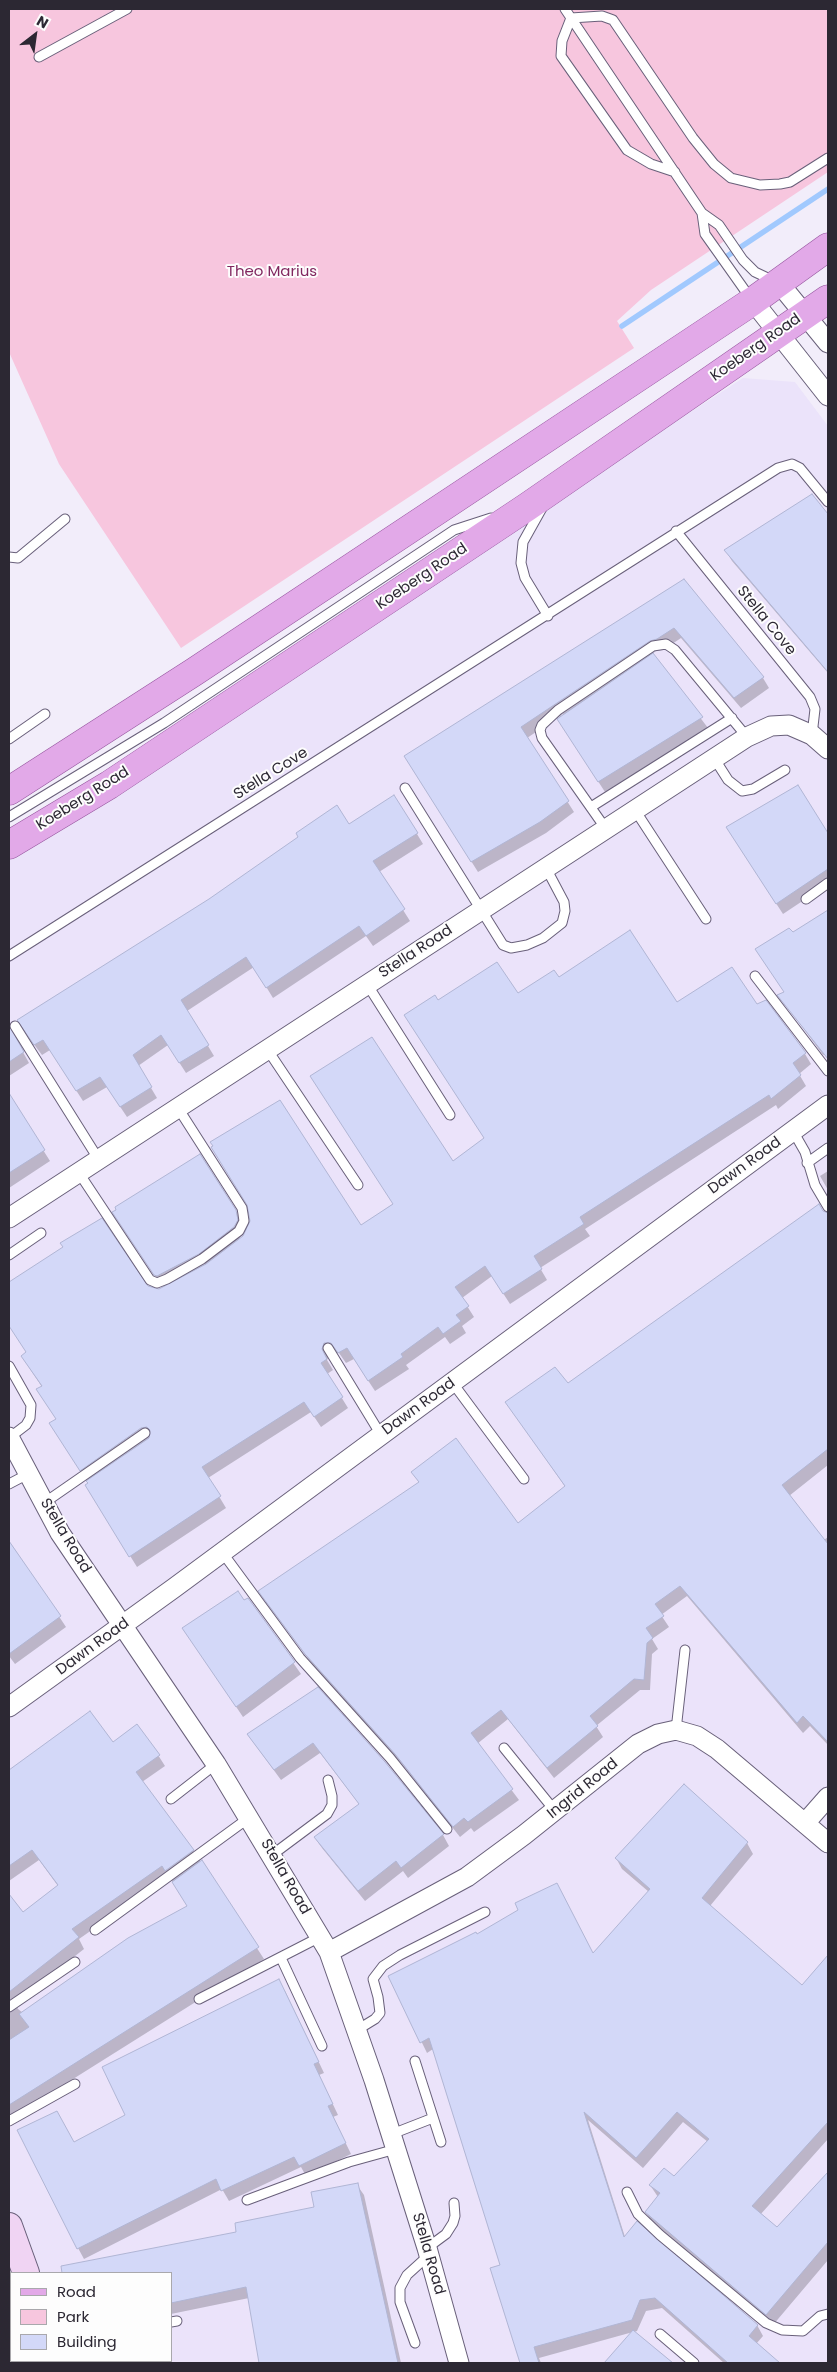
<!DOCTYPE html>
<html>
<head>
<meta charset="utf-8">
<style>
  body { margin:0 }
  #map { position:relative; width:837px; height:2372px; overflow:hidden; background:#f2edfa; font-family:Poppins,sans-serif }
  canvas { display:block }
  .frame { position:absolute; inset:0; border:10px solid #2c2833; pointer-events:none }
  .legend { position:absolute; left:10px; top:2272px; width:162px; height:90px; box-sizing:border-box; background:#fdfdfd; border:1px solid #a9a8ac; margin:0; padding:6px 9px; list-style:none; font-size:15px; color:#2c2833 }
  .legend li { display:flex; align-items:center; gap:10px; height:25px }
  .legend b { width:25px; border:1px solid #a9a8ac }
  .north { position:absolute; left:10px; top:10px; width:50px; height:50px; -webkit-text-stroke:4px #fdfdfd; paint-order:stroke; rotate:30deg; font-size:14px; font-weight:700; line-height:20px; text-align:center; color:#2c2833 }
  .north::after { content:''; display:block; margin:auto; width:18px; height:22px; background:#2c2833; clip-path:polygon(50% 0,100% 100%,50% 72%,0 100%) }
</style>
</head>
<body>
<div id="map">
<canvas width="837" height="2372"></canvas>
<div class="frame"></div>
<ul class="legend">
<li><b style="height:6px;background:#e2a9e8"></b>Road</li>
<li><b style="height:14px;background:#f7c6de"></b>Park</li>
<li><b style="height:14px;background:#d3d8f8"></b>Building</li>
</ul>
<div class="north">N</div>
</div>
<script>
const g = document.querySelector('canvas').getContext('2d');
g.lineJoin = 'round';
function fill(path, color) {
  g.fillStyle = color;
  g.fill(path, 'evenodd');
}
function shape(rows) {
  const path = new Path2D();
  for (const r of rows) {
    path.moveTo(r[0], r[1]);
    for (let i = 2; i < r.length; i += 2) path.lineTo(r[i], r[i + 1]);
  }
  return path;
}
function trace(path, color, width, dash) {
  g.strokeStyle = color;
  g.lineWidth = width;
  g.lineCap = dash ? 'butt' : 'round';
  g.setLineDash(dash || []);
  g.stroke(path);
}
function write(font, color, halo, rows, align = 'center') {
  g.font = font + ' Poppins,sans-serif';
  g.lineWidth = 4;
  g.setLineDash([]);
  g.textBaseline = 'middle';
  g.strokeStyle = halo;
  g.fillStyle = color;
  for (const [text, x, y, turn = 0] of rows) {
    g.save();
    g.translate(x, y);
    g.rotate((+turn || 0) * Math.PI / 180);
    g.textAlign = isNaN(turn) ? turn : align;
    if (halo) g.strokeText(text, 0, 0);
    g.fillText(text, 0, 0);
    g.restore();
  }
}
const built = shape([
  [743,378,795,382,828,426,828,2363,9,2363,9,855],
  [11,2273,171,2273,171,2361,11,2361]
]);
const green = shape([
  [9,9,828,9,828,172,651,290,617,321,634,348,181,648,59,464,9,352]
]);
const shadow = shape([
  [811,496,828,516,828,673,732,561,726,551],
  [684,580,763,678,769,688,741,708,681,638,663,650,656,651,652,654,708,728,605,792,565,730,563,714,527,738,574,812,546,833,478,872,412,767],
  [798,787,828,835,828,884,783,914,727,828],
  [349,826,417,834,423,844,379,872,410,921,373,946,366,936,273,998,254,967,187,1011,214,1056,186,1073,168,1045,138,1066,157,1098,127,1117,107,1087,83,1101,50,1050,42,1055,24,1031,18,1021],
  [828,911,828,1059,825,1054,823,1055,779,995,785,992,792,934],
  [559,978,677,1004,757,1006,805,1054,811,1064,799,1074,806,1086,778,1109,776,1105,585,1229,590,1236,540,1268,547,1280,510,1304,492,1276,462,1298,474,1317,462,1326,466,1333,450,1344,445,1337,406,1365,409,1369,375,1391,354,1359,346,1363,339,1353,330,1354,327,1360,333,1370,327,1374,348,1408,321,1427,311,1412,208,1478,226,1508,137,1567,93,1496,90,1484,57,1435,57,1420,42,1387,22,1357,27,1353,9,1324,13,1321,9,1315,9,1283,64,1248,147,1287,159,1290,165,1287,162,1286,120,1223,235,1211,242,1222,243,1231,238,1241,360,1227,485,1139,438,1001,517,995],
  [9,1027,29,1063,9,1076],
  [9,1096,50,1161,9,1188],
  [828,1171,828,1190,820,1176],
  [824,1213,828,1213,828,1465,789,1496,824,1540,828,1537,828,1745,810,1726,803,1733,687,1596,661,1615,669,1627,652,1639,658,1649,652,1654,650,1690,640,1690,596,1726,603,1737,554,1778,508,1719,477,1744,519,1800,474,1832,471,1828,460,1837,403,1765,313,1665,266,1602,419,1483,413,1472,518,1525,566,1488,507,1403,567,1385],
  [9,1541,66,1627,15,1664,9,1656],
  [248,1599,301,1674,243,1717,184,1629],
  [318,1689,384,1763,443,1835,449,1846,408,1878,403,1871,365,1901,322,1848,315,1838,360,1805,320,1753,281,1780,248,1735],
  [90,1713,112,1744,158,1755,165,1766,142,1782,201,1862,264,1959,11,2118,9,2114,9,1896,23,1914,58,1886,39,1860,9,1881,9,1772],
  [169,1876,188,1906,23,2013,18,2009,15,2003,84,1949,79,1939],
  [684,1786,747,1843,753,1854,710,1906,802,1986,828,1957,828,2139,760,2215,777,2229,828,2173,828,2260,773,2325,652,2223,646,2212,658,2197,650,2185,674,2178,708,2142,683,2122,643,2168,588,2120,625,2237,757,2325,763,2336,756,2344,778,2363,724,2363,662,2308,646,2311,637,2331,634,2332,671,2363,605,2363,633,2332,539,2358,541,2363,521,2363,491,2269,501,2266,433,2049,427,2053,390,1977,593,1954,649,1892,622,1869,616,1858],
  [285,1991,324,2073,319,2075,338,2115,333,2117,351,2154,306,2176,301,2167,229,2201,222,2189,84,2259,78,2248,74,2144,127,2115],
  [357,2185,364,2195,401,2363,260,2363,249,2298,171,2314,171,2273,85,2273,82,2263,238,2233,316,2208]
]);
const stream = shape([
  [622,326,828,189]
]);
const building = shape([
  [812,494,828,514,828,672,724,550,812,494],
  [684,579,764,677,734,698,674,628,657,639,650,641,521,727,569,801,540,822,471,862,404,756,684,579],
  [653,653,703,717,598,782,557,719,653,653],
  [798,785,828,833,828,869,776,904,726,827,798,785],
  [394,795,418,833,373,861,405,909,366,936,359,926,266,988,246,957,181,1000,209,1045,179,1063,161,1035,133,1055,152,1087,120,1107,100,1077,76,1091,43,1040,34,1045,17,1020,209,899,298,837,296,833,337,805,349,824,394,795],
  [828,910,828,1059,777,995,784,992,755,949,789,928,793,932,828,910],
  [630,930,677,1002,732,967,757,1004,766,1000,806,1053,793,1063,801,1075,771,1099,769,1095,580,1217,584,1224,534,1256,542,1269,503,1294,485,1266,455,1287,469,1306,456,1315,461,1321,443,1334,438,1327,401,1354,403,1357,368,1381,347,1348,338,1353,331,1343,324,1343,322,1349,327,1359,321,1363,343,1397,314,1417,304,1402,202,1467,221,1496,129,1557,85,1485,88,1483,86,1481,149,1438,150,1430,147,1427,141,1428,80,1471,49,1423,56,1419,36,1389,42,1386,21,1356,26,1352,9,1326,9,1282,63,1247,60,1243,102,1218,148,1286,159,1289,206,1264,243,1236,250,1221,247,1205,211,1147,213,1146,210,1142,280,1100,361,1225,393,1204,310,1076,372,1037,453,1161,484,1138,404,1015,435,995,438,1000,497,962,518,993,554,970,559,977,630,930],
  [9,1025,24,1052,9,1062,9,1025],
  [9,1093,45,1150,9,1173,9,1093],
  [200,1154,236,1210,238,1220,234,1227,199,1254,157,1276,154,1275,112,1212,116,1210,115,1207,200,1154],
  [819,1204,823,1211,828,1213,828,1449,782,1485,828,1544,828,1742,803,1716,797,1723,680,1586,655,1604,664,1616,646,1628,653,1638,647,1643,644,1680,634,1679,590,1716,598,1726,547,1768,501,1710,471,1733,513,1789,468,1822,464,1818,453,1827,395,1754,305,1654,258,1591,419,1482,411,1472,456,1438,518,1523,565,1486,505,1402,555,1367,568,1383,819,1204],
  [9,1541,61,1616,9,1654,9,1541],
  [238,1591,244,1600,248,1598,295,1662,236,1707,182,1628,238,1591],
  [318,1687,385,1762,444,1834,401,1868,396,1861,358,1891,314,1837,359,1804,313,1743,274,1770,247,1734,318,1687],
  [90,1711,113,1742,137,1724,160,1755,136,1772,194,1850,165,1871,162,1866,72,1929,79,1937,9,1992,9,1894,23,1912,58,1885,32,1850,9,1866,9,1770,90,1711],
  [684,1784,748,1842,702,1898,802,1985,828,1955,828,2122,752,2206,777,2227,828,2172,828,2242,766,2315,645,2212,660,2193,649,2185,664,2168,674,2176,709,2139,677,2112,636,2158,584,2112,624,2237,637,2221,758,2325,749,2336,780,2363,728,2363,655,2298,640,2300,632,2320,534,2347,539,2363,520,2363,490,2268,500,2265,429,2038,420,2043,388,1976,476,1932,477,1934,518,1910,515,1903,557,1883,593,1953,650,1889,615,1858,684,1784],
  [202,1860,259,1947,9,2105,9,2040,29,2027,19,2014,128,1938,187,1906,172,1882,202,1860],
  [279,1979,319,2062,314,2064,333,2104,328,2106,346,2143,299,2166,294,2157,221,2191,216,2179,77,2249,17,2130,57,2111,74,2142,125,2115,102,2067,279,1979],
  [358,2183,398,2363,259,2363,246,2287,171,2303,171,2273,62,2273,61,2266,236,2232,235,2223,314,2207,311,2192,358,2183],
  [633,2330,673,2363,604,2363,633,2330]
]);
const lane = shape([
  [565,9,702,213,719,225,743,260,755,272,774,281],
  [39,57,127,9],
  [675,172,651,164,627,150,561,56,562,41,571,18,602,16,613,20,693,138,714,164,731,178,760,185,780,184,790,182,828,158],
  [702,213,705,234,751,299],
  [542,508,523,542,521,563,525,578,548,616],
  [676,531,810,697,815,709,812,735],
  [9,557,18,558,65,519],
  [9,739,45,714],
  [714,758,728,780,742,791,753,789,785,770],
  [405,788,503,945,511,948,527,945,543,938,562,923,565,911,564,902,546,868],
  [591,807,732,718],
  [635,810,706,919],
  [9,817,164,723,454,530,491,518],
  [606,829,542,738,540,730,542,725,558,710,653,646,666,644,675,650,747,737],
  [806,899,828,883],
  [9,956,778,468,792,464,800,468,828,502],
  [755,976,828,1071],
  [367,984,450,1115],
  [15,1026,99,1160],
  [267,1049,358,1185],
  [793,1131,805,1152,815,1185,828,1207],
  [807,1163,828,1148],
  [79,1173,150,1280,157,1283,167,1279,202,1259,239,1231,244,1221,243,1214,242,1208,178,1108],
  [9,1255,41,1233],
  [328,1348,381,1435],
  [9,1366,31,1405,30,1418,26,1425,9,1438],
  [452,1382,524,1479],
  [9,1484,28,1474],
  [44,1503,145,1433],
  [222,1552,300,1658,390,1758,447,1829],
  [676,1730,685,1650],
  [504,1748,555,1811],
  [171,1799,216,1764],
  [272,1855,327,1814,332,1805,332,1796,328,1780],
  [95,1930,250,1817],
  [281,1958,322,2046],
  [199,1999,320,1937],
  [9,2007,75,1962],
  [357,2030,375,2019,380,2013,378,1997,373,1979,383,1966,400,1955,485,1912],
  [415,2061,441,2142],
  [9,2121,75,2084],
  [392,2134,433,2118],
  [627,2192,638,2214,660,2235,766,2323,782,2330,803,2331,820,2316,828,2314],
  [247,2200,349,2162,396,2149],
  [427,2248,446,2234,453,2223,455,2216,454,2203],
  [9,2295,11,2305],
  [171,2322,177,2321],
  [660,2334,694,2363],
  [415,2343,400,2302,400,2288,407,2275,429,2255],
  [21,2361,21,2363]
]);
const street = shape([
  [779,283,828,343],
  [753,301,828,396],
  [9,1218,747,737,771,726,789,725,812,735,828,749],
  [9,1437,60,1533,216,1764,329,1952,374,2080,427,2248,459,2363],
  [9,1707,174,1588,828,1105],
  [806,1822,828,1797],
  [329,1952,467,1877,524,1835,638,1744,658,1734,676,1730,697,1736,717,1749,828,1843]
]);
const secondary = shape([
  [9,2226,26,2273],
  [44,2361,45,2363]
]);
const primary = shape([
  [9,791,194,672,753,301,828,247],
  [9,845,109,785,527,507,828,299]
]);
const parkNames = [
  ["Theo Marius",272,272]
];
const streetNames = [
  ["Koeberg Road",756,348,-35],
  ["Koeberg Road",422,577,-34],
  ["Stella Cove",766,621,51],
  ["Stella Cove",271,774,-32],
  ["Koeberg Road",83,799,-32],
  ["Stella Road",416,952,-33],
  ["Dawn Road",745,1166,-36],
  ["Dawn Road",419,1407,-36],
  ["Stella Road",65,1536,59],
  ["Dawn Road",93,1647,-36],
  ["Ingrid Road",583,1789,-39],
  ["Stella Road",285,1877,60],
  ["Stella Road",428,2254,74]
];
fill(built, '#ebe3fa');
fill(green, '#f7c6de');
fill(shadow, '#0003');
trace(stream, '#a1c9fe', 5.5);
fill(building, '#d3d8f8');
trace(building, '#b1b6d5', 1);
trace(lane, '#69607a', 11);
trace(street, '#69607a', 21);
trace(secondary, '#69607a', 28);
trace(primary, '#95569e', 29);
trace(lane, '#fff', 9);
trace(street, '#fff', 19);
trace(secondary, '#f0d4f3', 26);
trace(primary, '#e2a9e8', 28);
write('15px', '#81275f', '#fdfdfd', parkNames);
write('15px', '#2c2833', '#fdfdfd', streetNames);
</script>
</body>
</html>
